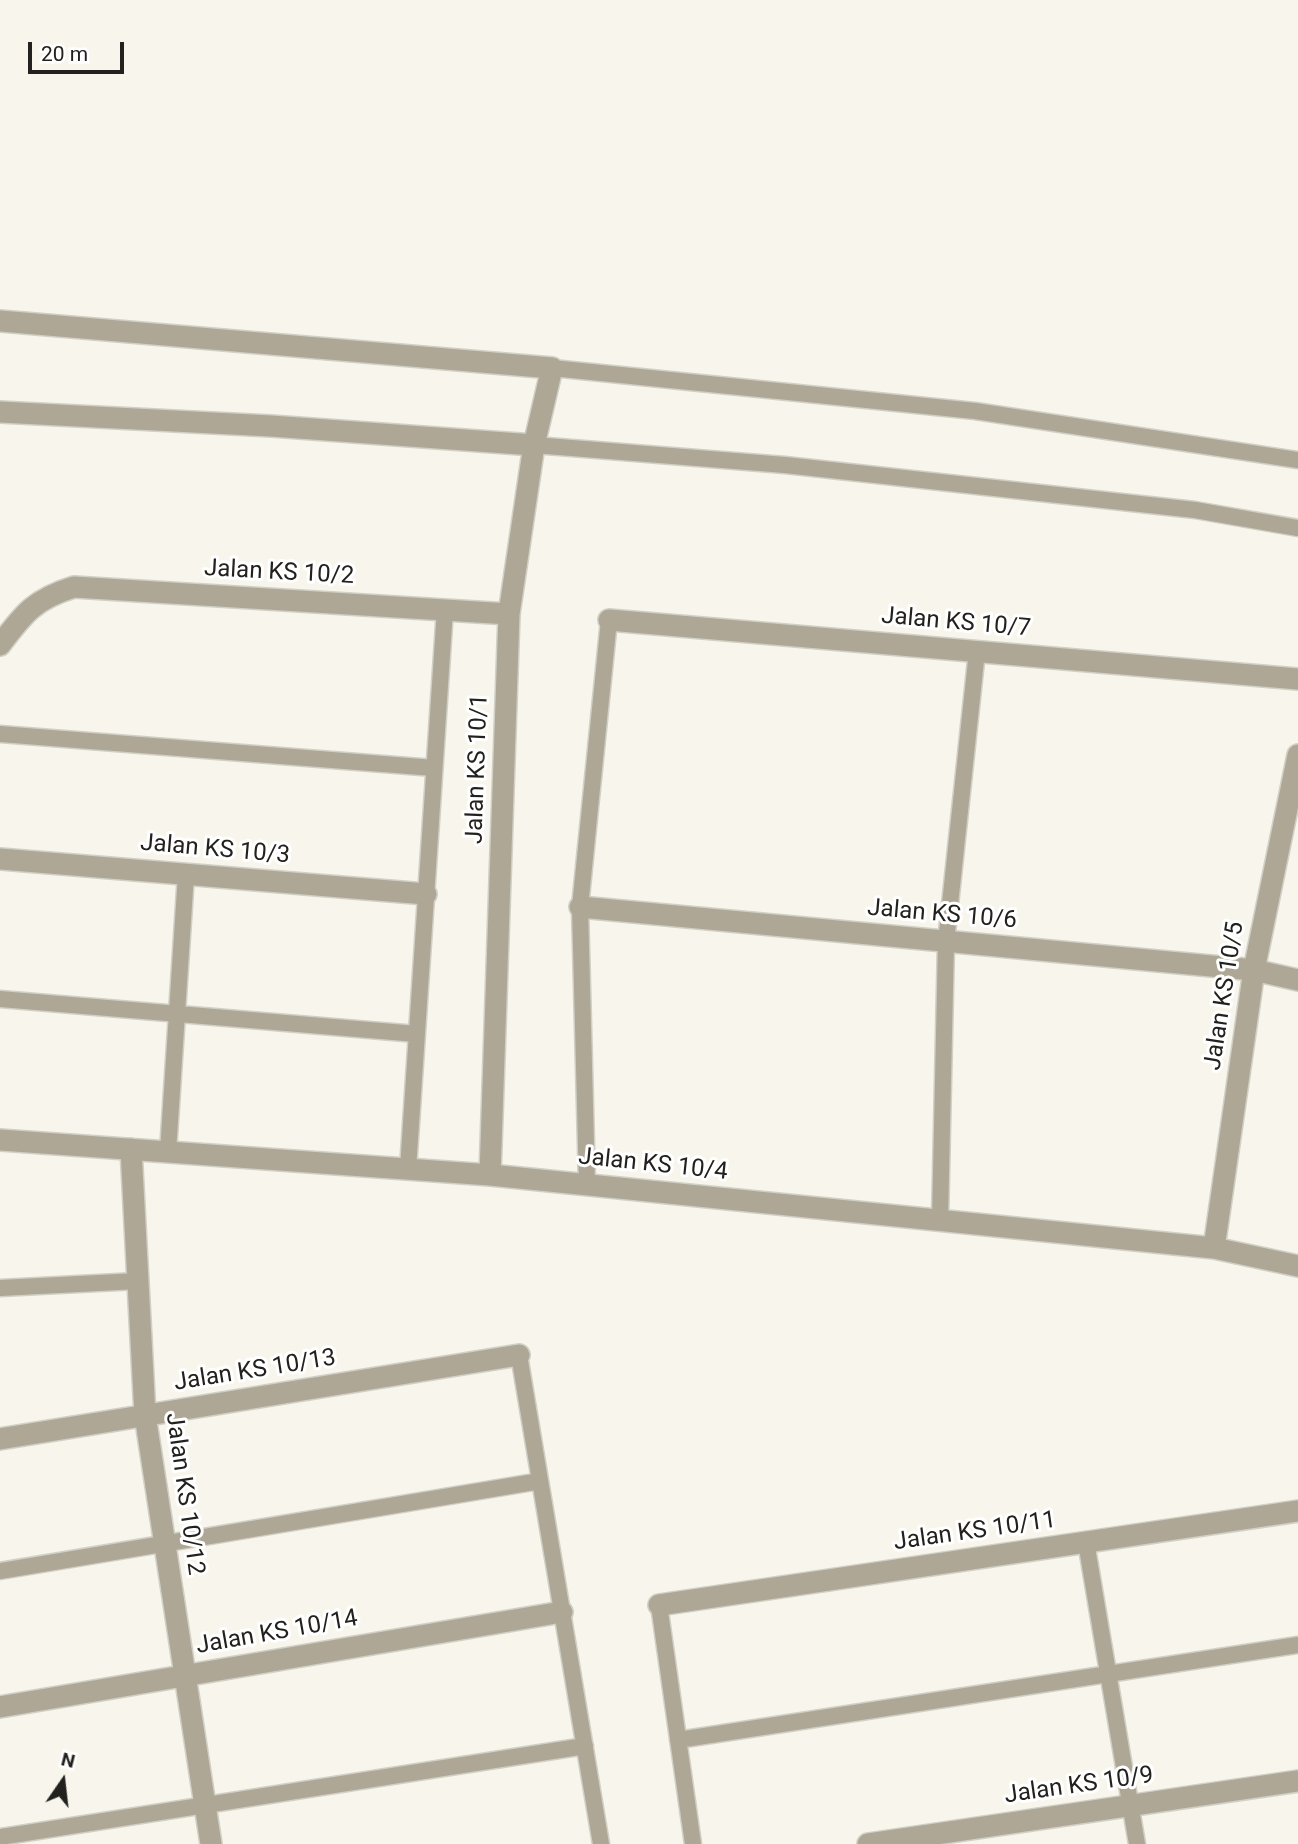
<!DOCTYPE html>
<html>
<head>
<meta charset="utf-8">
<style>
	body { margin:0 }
	#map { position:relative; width:1298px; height:1844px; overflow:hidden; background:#f8f6ec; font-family:Roboto,sans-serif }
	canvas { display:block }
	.north { position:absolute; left:28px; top:1746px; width:70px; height:70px; -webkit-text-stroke:5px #fff; paint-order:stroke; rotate:14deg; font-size:19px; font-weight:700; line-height:28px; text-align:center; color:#22211e }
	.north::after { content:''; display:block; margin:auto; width:24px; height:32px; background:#22211e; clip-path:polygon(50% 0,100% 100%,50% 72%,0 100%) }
	.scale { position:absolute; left:28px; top:42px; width:96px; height:32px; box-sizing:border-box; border:4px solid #22211e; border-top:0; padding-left:9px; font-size:21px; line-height:24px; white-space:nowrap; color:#22211e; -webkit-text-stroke:5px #fff; paint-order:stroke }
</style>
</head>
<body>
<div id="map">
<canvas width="1298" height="1844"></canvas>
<div class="north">N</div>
<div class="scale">20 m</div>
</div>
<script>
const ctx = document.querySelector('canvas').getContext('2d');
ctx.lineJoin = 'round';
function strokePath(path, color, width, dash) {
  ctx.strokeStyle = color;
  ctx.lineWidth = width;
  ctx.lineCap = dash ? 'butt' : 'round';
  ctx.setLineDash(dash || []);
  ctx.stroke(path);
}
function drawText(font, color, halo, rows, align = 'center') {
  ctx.font = font + ' Roboto,sans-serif';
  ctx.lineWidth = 6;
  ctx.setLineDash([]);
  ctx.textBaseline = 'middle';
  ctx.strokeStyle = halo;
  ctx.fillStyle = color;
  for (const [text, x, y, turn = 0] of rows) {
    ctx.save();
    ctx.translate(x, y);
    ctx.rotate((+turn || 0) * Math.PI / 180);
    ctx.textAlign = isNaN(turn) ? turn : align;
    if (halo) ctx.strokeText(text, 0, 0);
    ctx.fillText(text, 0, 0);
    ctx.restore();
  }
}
const lane = new Path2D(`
	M552,368l423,43 323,49
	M534,445l251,20 410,45 103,18
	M0,734l434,34
	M0,999l417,35
	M168,1152l18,-278
	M408,1169l37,-560
	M587,1185l-7,-278 29,-287
	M940,1220l6,-278 31,-291
	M0,1288l138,-7
	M519,1355l82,489
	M1086,1542l51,302
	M0,1571l540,-90
	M659,1605l34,239
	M678,1740l620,-95
	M0,1837l585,-91`);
const street = new Path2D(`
	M0,321l552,47 -18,77 -25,169 -19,561
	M0,412l271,14 263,19
	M609,620l689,59
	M0,645c24,-32 35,-46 74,-58l435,27
	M0,859l426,35
	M580,907l674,63 44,10
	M0,1140l490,35 724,73 84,18
	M131,1149l14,266 66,429
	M1214,1248l40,-278 44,-215
	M0,1439l519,-84
	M659,1605l639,-94
	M0,1707l562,-95
	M868,1844l430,-63`);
strokePath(lane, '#d1d0c7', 19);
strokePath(street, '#d1d0c7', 24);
strokePath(lane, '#aea796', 16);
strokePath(street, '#aea796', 21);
drawText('24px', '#22211e', '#fff', [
	["Jalan KS 10/2",279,573,3],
	["Jalan KS 10/7",956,623,5],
	["Jalan KS 10/1",478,769,-88],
	["Jalan KS 10/3",215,850,5],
	["Jalan KS 10/6",942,915,5],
	["Jalan KS 10/5",1225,996,-81],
	["Jalan KS 10/4",653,1165,6],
	["Jalan KS 10/13",255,1371,-9],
	["Jalan KS 10/12",184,1494,82],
	["Jalan KS 10/11",975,1532,-8],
	["Jalan KS 10/14",277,1633,-10],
	["Jalan KS 10/9",1079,1786,-8]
]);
</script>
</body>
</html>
